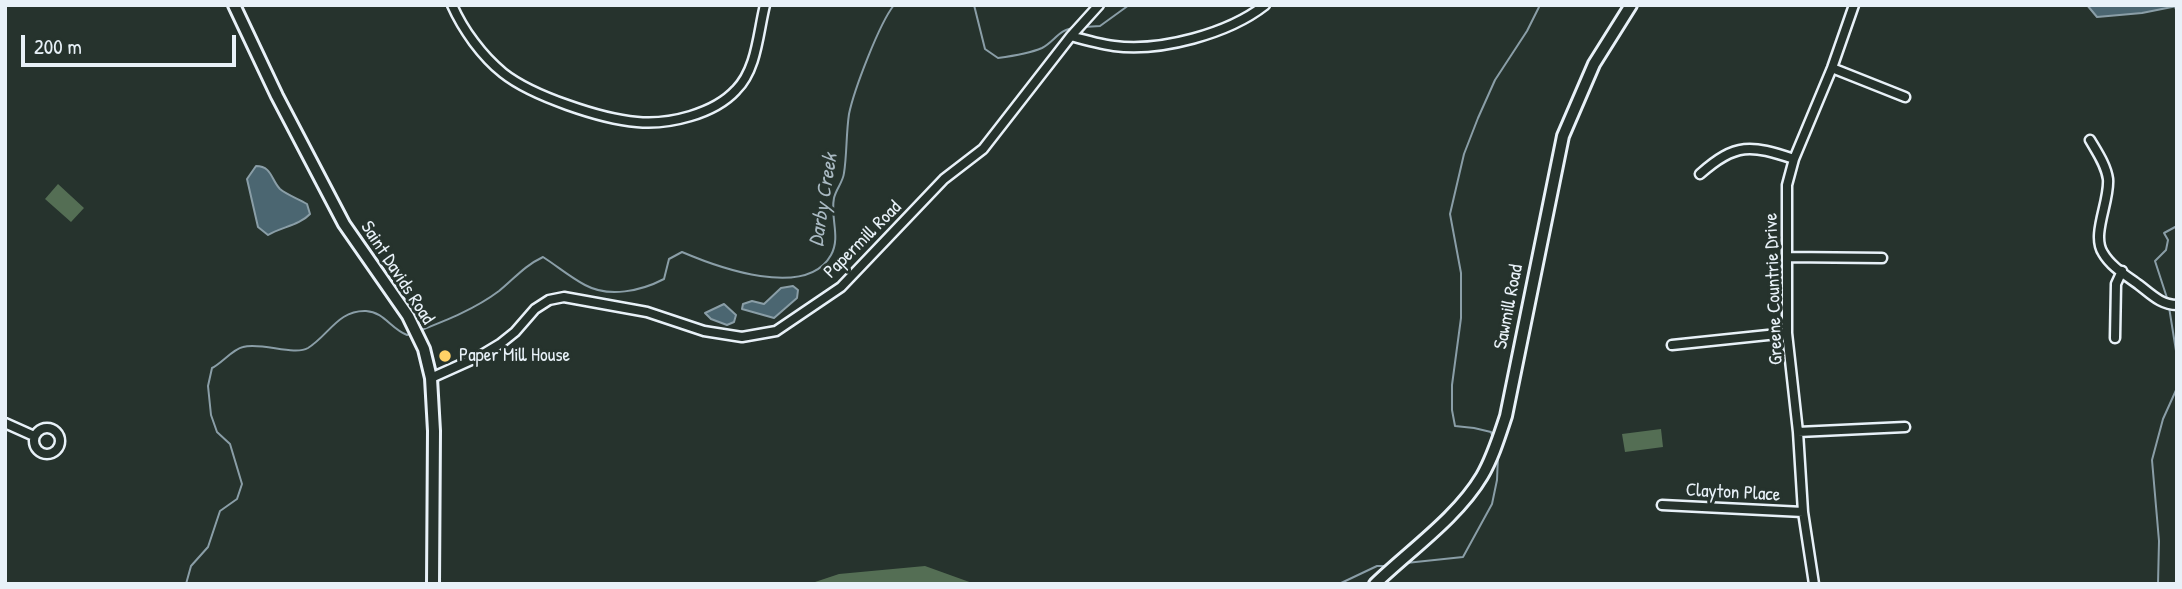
<!DOCTYPE html>
<html>
<head>
<meta charset="utf-8">
<style>
	body { margin:0 }
	#map { position:relative; width:2182px; height:589px; overflow:hidden; background:#26332d; font-family:"Patrick Hand",sans-serif }
	canvas { display:block }
	.frame { position:absolute; inset:0; border:7px solid #e8f1f8; pointer-events:none }
	.scale { position:absolute; left:21px; top:35px; width:215px; height:32px; box-sizing:border-box; border:4px solid #e8f1f8; border-top:0; padding-left:9px; font-size:21px; line-height:24px; white-space:nowrap; color:#e8f1f8; -webkit-text-stroke:5px #26332d; paint-order:stroke }
</style>
</head>
<body>
<div id="map">
<canvas width="2182" height="589"></canvas>
<div class="frame"></div>
<div class="scale">200 m</div>
</div>
<script>
const ctx = document.querySelector('canvas').getContext('2d');
ctx.lineJoin = 'round';
function paint(path, color) {
  ctx.fillStyle = color;
  ctx.fill(path, 'evenodd');
}
function strokePath(path, color, width, dash) {
  ctx.strokeStyle = color;
  ctx.lineWidth = width;
  ctx.lineCap = dash ? 'butt' : 'round';
  ctx.setLineDash(dash || []);
  ctx.stroke(path);
}
function drawText(font, color, halo, rows, align = 'center') {
  ctx.font = font + ' "Patrick Hand",sans-serif';
  ctx.lineWidth = 6;
  ctx.setLineDash([]);
  ctx.textBaseline = 'middle';
  ctx.strokeStyle = halo;
  ctx.fillStyle = color;
  for (const [text, x, y, turn = 0] of rows) {
    ctx.save();
    ctx.translate(x, y);
    ctx.rotate((+turn || 0) * Math.PI / 180);
    ctx.textAlign = isNaN(turn) ? turn : align;
    if (halo) ctx.strokeText(text, 0, 0);
    ctx.fillText(text, 0, 0);
    ctx.restore();
  }
}
paint(new Path2D(`
	M58,184l26,24 -13,14 -26,-23z
	M1661,429l2,18 -38,5 -3,-18z
	M925,566l50,18h-166l30,-10z`), '#546e54');
const water = new Path2D(`
	M2087,5h90v1l-35,7 -45,4z
	M256,166c16,0 15,14 24,23 7,6 19,10 27,15l3,10c-10,11 -29,13 -42,21l-10,-8 -11,-48z
	M793,286l5,4 -1,8 -23,20 -32,-9 1,-5 9,-3 12,3 17,-16z
	M724,304l12,11 -2,7 -7,3 -16,-6 -6,-6z`);
paint(water, '#4b6671');
strokePath(water, '#8a9ea7', 2);
strokePath(new Path2D(`
	M974,5l11,44 13,9c15,-2 30,-4 44,-10 12,-6 18,-20 33,-20
	M2175,7l2,5
	M1084,27l16,-1 29,-21
	M2168,301l-13,-40 11,-11 2,-10 -4,-7 13,-7
	M2169,307l8,50
	M419,331c28,-11 56,-22 80,-40 16,-13 25,-25 44,-34 14,9 27,20 42,28 24,13 56,6 79,-6l5,-20 13,-7c35,15 124,48 149,3 10,-18 -1,-37 3,-57 2,-9 9,-16 10,-25 3,-19 2,-39 5,-59 5,-24 30,-90 45,-109
	M1494,441l-3,-9 -17,-4 -19,-2 -3,-16v-25l9,-67v-45l-11,-59 14,-60 14,-36 17,-38 32,-49 13,-26
	M1406,563l57,-6 29,-53 5,-24 1,-24
	M186,584l5,-18 17,-19 12,-36 17,-12 5,-15 -12,-40 -13,-12 -6,-17 -3,-29 4,-18c10,-5 21,-19 31,-21 19,-5 51,9 65,1 21,-13 30,-38 58,-37 18,1 25,18 41,24l3,-1
	M1339,584l38,-18h9
	M2158,584l1,-43 -7,-81 11,-41 14,-31`), '#8a9ea7', 2);
const street = new Path2D(`
	M452,5c11,25 30,51 51,68 29,23 98,46 134,49 32,3 77,-8 99,-32 21,-21 22,-57 29,-85
	M1071,36c14,4 28,8 43,10 46,6 114,-12 151,-41
	M1832,68l73,29
	M2090,140c7,12 16,25 18,39 2,22 -17,56 -5,74 8,14 24,23 36,32 12,9 22,20 38,20
	M1700,174c36,-32 51,-29 94,-15
	M1787,257l95,1
	M2115,338l1,-54 6,-13
	M1672,345l115,-12
	M431,378l49,-22 20,-12 15,-12 20,-23 14,-9 15,-3 83,15 57,19 38,6 34,-6 65,-44 103,-108 39,-30 88,-113 28,-31
	M5,423l29,13
	M34 441a13 13 0 1 1 26 0a13 13 0 1 1-26 0Z
	M1798,432l107,-5
	M1662,505l141,7
	M1814,584l-11,-72 -5,-80 -11,-99v-148l7,-26 38,-91 22,-63`);
const secondary = new Path2D(`
	M234,5l43,91 67,128 64,92 16,33 7,29 3,53 -1,153
	M1375,584c34,-33 82,-66 107,-108 11,-19 17,-39 24,-60l57,-280 31,-72 37,-59`);
strokePath(street, '#e8f1f8', 13);
strokePath(secondary, '#e8f1f8', 16);
strokePath(street, '#26332d', 8);
strokePath(secondary, '#26332d', 10);
for (const [x, y, r, color] of [
	[445,356,7,"#ffd166"]
]) {
  const dot = new Path2D();
  dot.arc(x, y, r, 0, 2 * Math.PI);
  ctx.fillStyle = color;
  ctx.fill(dot);
  strokePath(dot, '#26332d', 2.5);
}
drawText('19px', '#e8f1f8', '#26332d', [
	["Papermill Road",863,240,-45],
	["Saint Davids Road",397,273,57],
	["Greene Countrie Drive",1774,289,-92],
	["Sawmill Road",1509,307,-79],
	["Clayton Place",1733,493,3]
]);
drawText('19px', '#e8f1f8', '#26332d', [
	["Paper Mill House",459,356]
], 'left');
drawText('italic 21px', '#a9b9c2', '#26332d', [
	["Darby Creek",824,200,-81]
]);
</script>
</body>
</html>
